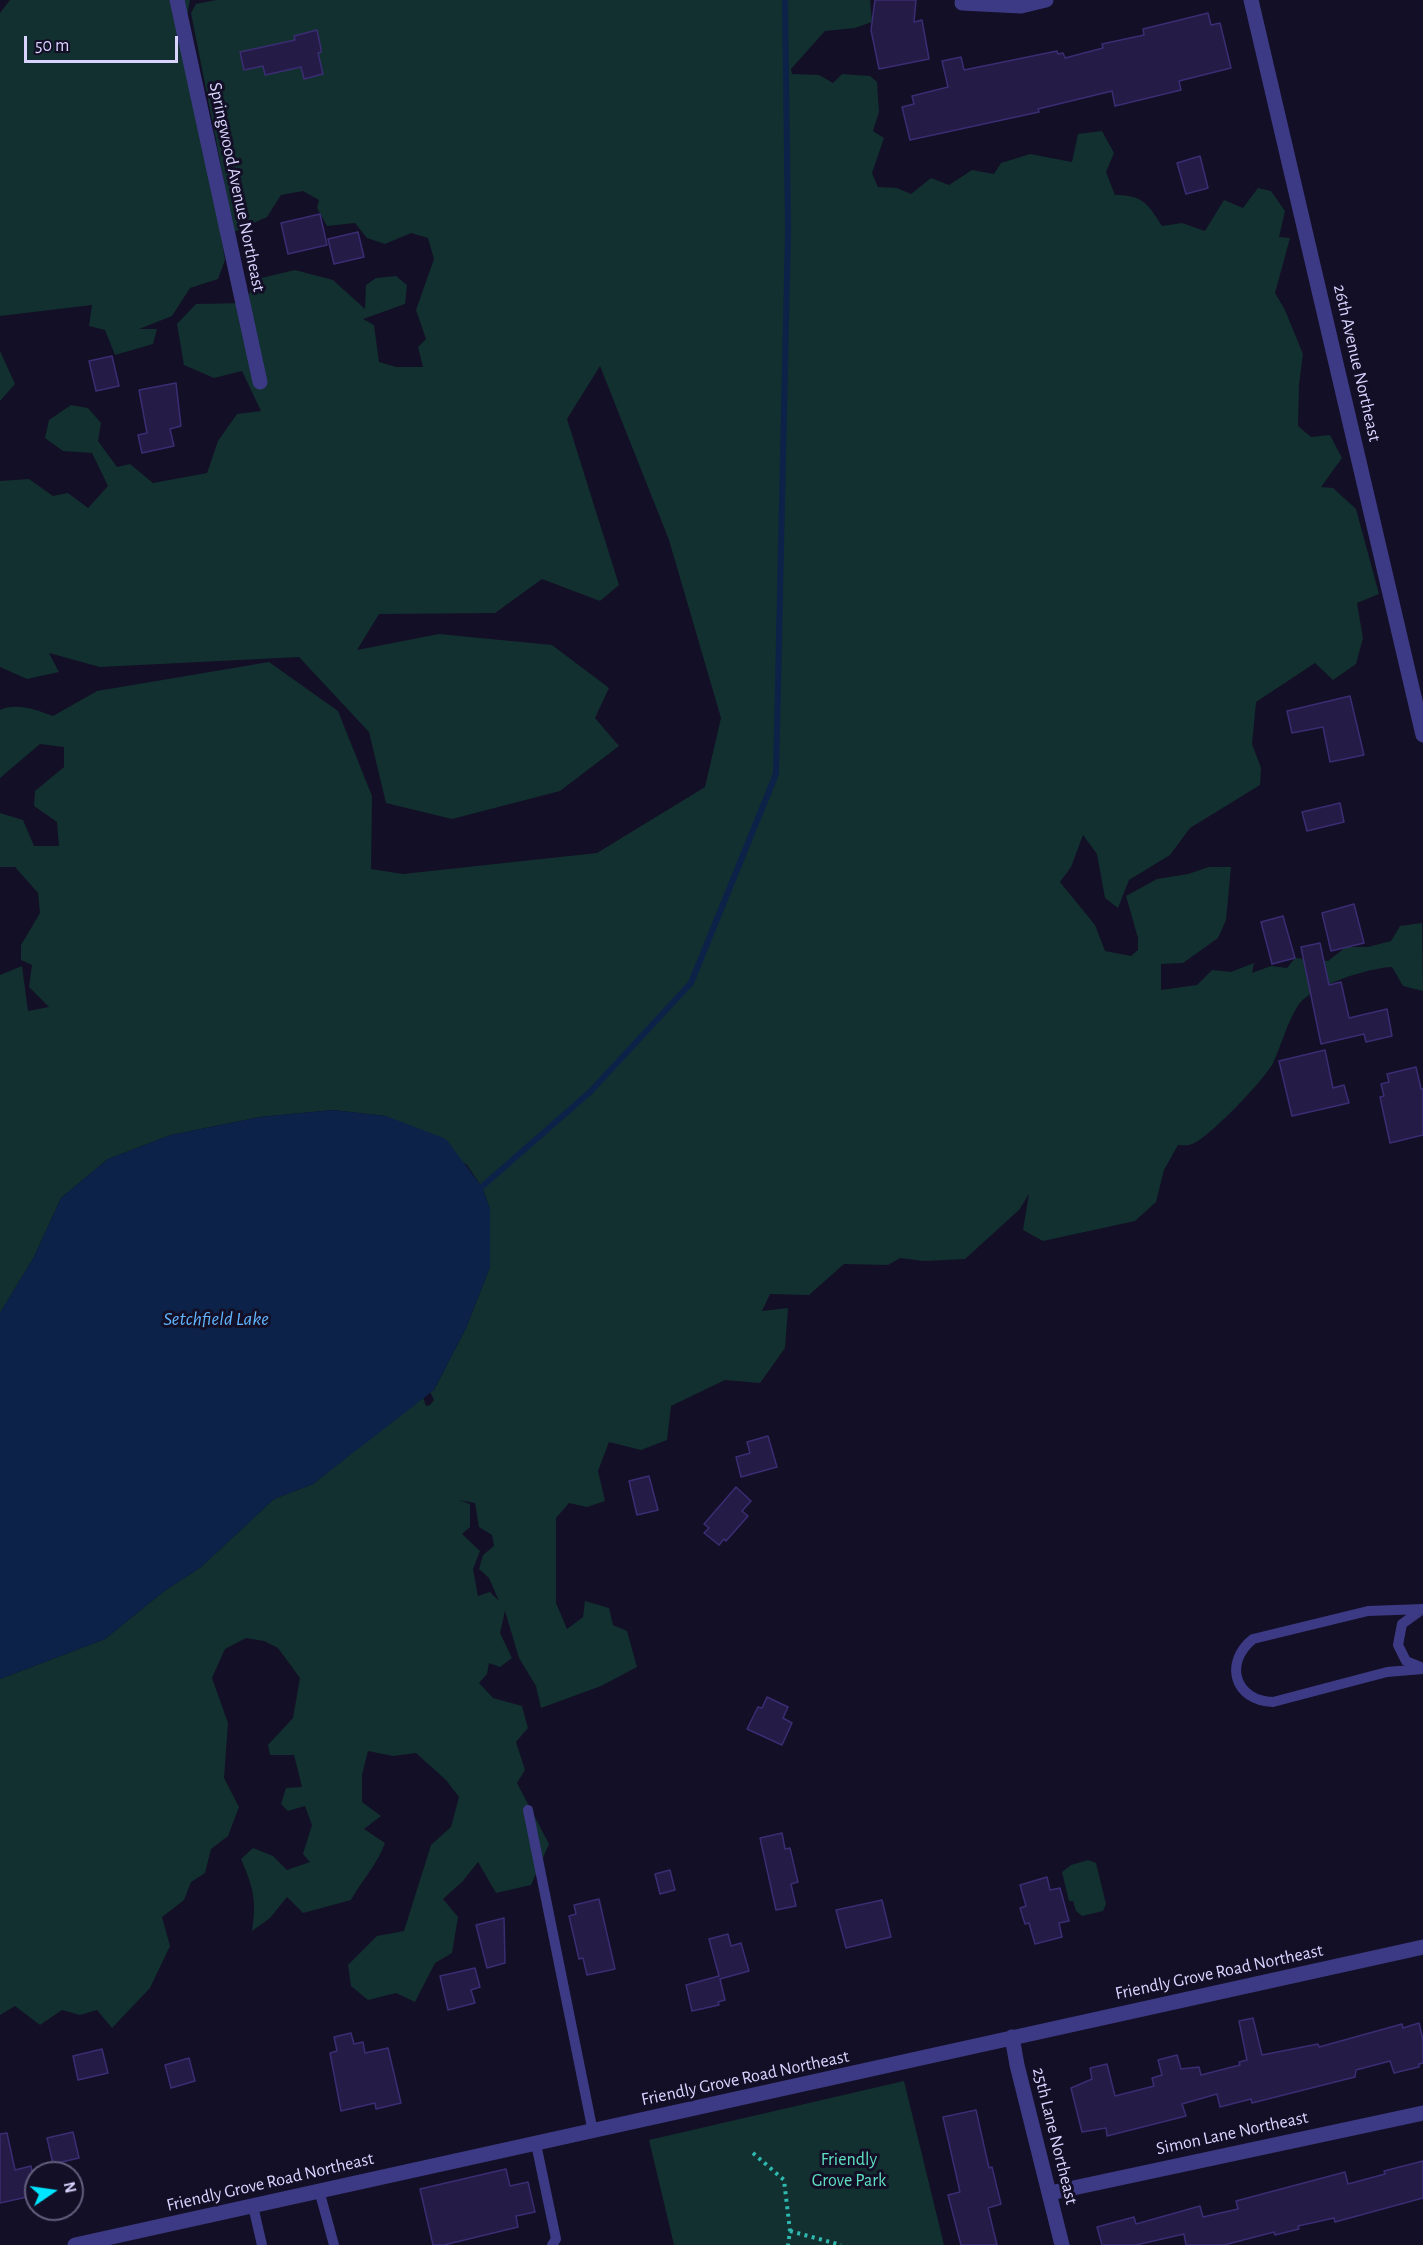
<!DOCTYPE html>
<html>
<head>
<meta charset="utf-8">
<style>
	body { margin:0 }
	#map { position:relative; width:1423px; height:2245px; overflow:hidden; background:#130f26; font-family:"Alegreya Sans",sans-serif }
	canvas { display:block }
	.north { position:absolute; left:24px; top:2161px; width:60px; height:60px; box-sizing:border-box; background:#130f26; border:2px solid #625e7d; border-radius:50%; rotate:77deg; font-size:16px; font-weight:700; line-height:24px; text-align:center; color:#d9d4ff }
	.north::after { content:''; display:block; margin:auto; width:21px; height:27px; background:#00e5ff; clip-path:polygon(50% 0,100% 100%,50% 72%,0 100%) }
	.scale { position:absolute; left:24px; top:36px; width:154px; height:27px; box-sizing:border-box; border:3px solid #d9d4ff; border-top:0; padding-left:8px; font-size:18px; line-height:21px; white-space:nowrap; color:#d9d4ff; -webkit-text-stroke:4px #130f26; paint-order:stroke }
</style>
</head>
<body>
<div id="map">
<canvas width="1423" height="2245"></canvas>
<div class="north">N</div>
<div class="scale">50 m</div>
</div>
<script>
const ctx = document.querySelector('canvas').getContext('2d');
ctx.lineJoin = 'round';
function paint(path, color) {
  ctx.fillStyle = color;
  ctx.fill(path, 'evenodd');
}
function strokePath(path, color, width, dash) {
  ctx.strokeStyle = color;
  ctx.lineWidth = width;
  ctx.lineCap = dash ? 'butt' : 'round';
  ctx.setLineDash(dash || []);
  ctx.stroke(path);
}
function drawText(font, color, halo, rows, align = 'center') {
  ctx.font = font + ' "Alegreya Sans",sans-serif';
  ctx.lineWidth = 6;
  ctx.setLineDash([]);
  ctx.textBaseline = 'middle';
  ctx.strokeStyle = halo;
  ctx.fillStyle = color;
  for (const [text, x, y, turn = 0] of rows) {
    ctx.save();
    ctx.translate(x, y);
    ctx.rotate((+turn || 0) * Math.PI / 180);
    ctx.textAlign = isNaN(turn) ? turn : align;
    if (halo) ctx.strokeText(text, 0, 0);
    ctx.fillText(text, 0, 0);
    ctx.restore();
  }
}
paint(new Path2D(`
	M10,0h180l-4,22 39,238 -7,19 -28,9 -18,28 -33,13h18l-4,15 -38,11 -10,-25 -16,-4 3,-21 -92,11v-303z
	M216,0h654l2,22 -17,6 -30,3 -34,38 1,5 27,1 14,8 9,-9 28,2 7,6 2,30 -6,19 11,7 -12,35 6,14 19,1 14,6 20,-16 18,7 23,-15 22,4 7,-11 29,-9 42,8 6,-28 24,-3 12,22 -8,19 9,23c28,0 33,9 47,31l20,-3 23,8 19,-31 19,8 15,-20 13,3 14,20 -6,26 11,1 -15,55 10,17 18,44 -4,31 -1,41 13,11 19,-2 12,23 -21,29 12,1 23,21 23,85 -22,9 6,35 -7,26 -23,16 -18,-17 -59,39 -4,42 9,24 -1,17 -70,43 -20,27 -41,25 -11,28 -13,-10 -8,-44 -14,-19 -12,32 -11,15 35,43 10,26 26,5 7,-6v-12l-12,-42 31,-17 31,-5 21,-7h22l-5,53 -8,18 -35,25 -22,1v26l36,-5 15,-15 19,2 23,-9 -2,10 19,-7 16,2 8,-10 33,3 18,-14h22l23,-6 9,-15 22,-3 1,68 -20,-5 -11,-19c-24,1 -78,18 -93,37 -12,18 -17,40 -26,59 -7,15 -66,77 -81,81 -4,2 -9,1 -14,1l-14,25 -8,32 -21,19 -92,20 -20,-11 6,-36 -10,16 -54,49 -41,2 -24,-3 -12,7 -44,-1 -35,31 -39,-1 -8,17 26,-3 -3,40 -25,35 -35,-3 -54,26 -4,34 -26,10 -32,-8 -11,29 7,30 -18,6 -18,-4 -13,15v85l11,26 16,-12 2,-16 24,7 4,17 14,6 10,36 -36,19 -60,22 -5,-22 -17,-28 -14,-47 -5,22 12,25 -12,9 -11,-4 -2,11 -8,9 14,15 29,8 6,22 -12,14 9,28 -8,13 32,61 -18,41 -35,8 -18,-31 -15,19 -20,18 15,18 -6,36 -17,10 -20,39 -19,-9 -28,7 -17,-14 -3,-21 29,-29 27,-5 27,-86 20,-18 8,-30 -13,-17 -30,-27 -23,3 -25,-5 -6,24v27l19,14 -17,13 21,14c-8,22 -23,37 -34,57l-48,13 -16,-16 -17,21 -18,13c5,-31 1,-44 -11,-72l12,-11 20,8 14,14 23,-8 -7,-8 9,-29 -7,-19 -17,5 -7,-7 5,-16 16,-1 -8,-32h-24l-2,-10 25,-27 7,-40 -22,-30 -14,-7 -18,-3 -21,11 -13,29 16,45 -4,55 15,29 -11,29 -17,13 -6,24 -14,9 -7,18 -22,17 8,29 -20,42 -38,40 -15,-18 -17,5 -18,-5 -22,15 -25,-19 -15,9v-336l105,-40 58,-47 38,-25 73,-68 39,-15 110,-87 3,9 4,-1 4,-5 -4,-8 4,-2 32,-62 24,-61v-58l-8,-22 -15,-22 -81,-49 -53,-6 -73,7 -89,18 -63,24 -47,39 -27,59 -34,56v-338l22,-9 6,45 21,-4 -20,-20 3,-22 -11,-5v-15l19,-32 -2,-20 -23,-26h-15v-54l23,7 11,26h25l-2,-24 -23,-16 1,-15 29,-24v-20l-24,-3 -40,34v-68c15,-8 38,0 53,6l44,-25 172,-29 69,49 34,85 -1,73 32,5 194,-21 108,-66 16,-69 -52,-178 -69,-174 -33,53 52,166 -19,16 -58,-22 -47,34 -116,1 -22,36 82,-16 113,11 57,43 -14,30 24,28 -59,45 -108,28 -66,-16 -17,-71 -70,-75 -199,10 -51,-14 10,19 -32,7 -27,-12v-186l29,-2 24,17 15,-3 20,15 20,-22 -16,-33 -29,-2 -18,-13 4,-18 22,-15 17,3 13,15 -3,18 19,26 13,-3 23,19 54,-10 11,-32 19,-27 24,-3 -19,-40 -28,7 -30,-13 -7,-41 19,-20 51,-1 6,-23 42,-10 38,10 32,29 1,-24 10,-7 20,-2 11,9 -2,19 -42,15 11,6 5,37 17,5h27l-5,-20 8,-8 -10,-29 18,-51 -6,-21 -17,-5 -26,11 -18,-6 -12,-15 -28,3 -10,-18 2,-8 -16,-9 -22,4 -14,22 -33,15 -43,-219 5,-9zM459,1500l16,3 4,24 13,8 2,11 -11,9 -4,14 10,9 10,23 -9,-9 -12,4 -5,-27 7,-18 -18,-17 8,-7v-23z
	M0,351l15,33 -15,17z
	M1088,1860l8,3 10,41 -3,7 -21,5 -6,-5 -3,-10h-4l-7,-29 9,-7z
	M904,2081l40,164h-270l-25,-105z`), '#12302f');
paint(new Path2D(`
	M333,1110l53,6 60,23 36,48 8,22v58l-24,61 -32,62 -121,94 -39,15 -73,68 -38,25 -58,47 -105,40v-366l34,-56 27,-59 47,-39 63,-24 89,-18z`), '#0c2248');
strokePath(new Path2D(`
	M477,1191l113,-99 101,-109 85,-209 12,-543 -3,-231`), '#0c2248', 6);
const building = new Path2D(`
	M875,0h41l-2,22 8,-2 7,39 -50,10 -8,-39z
	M1208,13l3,12 9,-2 11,45 -52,13 2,9 -66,16 -3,-15 -74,18 1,3 -129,28 -8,-33 12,-3 -2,-8 36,-9 -6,-26 19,-4 3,13 93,-19 1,3 5,-1 2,5 38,-10 -1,-4 42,-9 -1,-6z
	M317,30l4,19v3l-3,1 5,21 -19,5 -3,-12 -36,8 -2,-9 -19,4 -4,-18 55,-12 -1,-4z
	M1200,156l8,32 -22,6 -9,-31z
	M320,214l7,31 -39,9 -7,-31z
	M358,232l6,25 -30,7 -6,-25z
	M112,356l7,30 -23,5 -7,-30z
	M176,383l5,43 -11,3 4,17 -32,7 -4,-18 9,-2 -8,-43z
	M1350,696l14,59 -34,7 -7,-35 -31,6 -5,-22z
	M1340,803l4,19 -37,9 -5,-19z
	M1354,904l10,39 -33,8 -9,-38z
	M1283,916l12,42 -23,6 -11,-42z
	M1320,943l9,42 12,-3 8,36 38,-9 5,27 -26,6 -2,-8 -43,10 -20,-97z
	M1325,1050l8,38 11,-3 5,18 -57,13 -13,-55z
	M1416,1067l5,22h2v46l-33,8 -10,-46 4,-1 -3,-12 8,-2 -2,-8z
	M768,1436l9,31 -36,10 -5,-20 14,-4 -3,-11z
	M649,1476l9,34 -21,5 -8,-34z
	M736,1487l15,14 -9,10 6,5 -22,25 -2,-2 -5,6 -15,-12 5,-5 -5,-4z
	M767,1697l21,10 -5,11 9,5 -10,22 -35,-16 11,-22 4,1z
	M782,1833l3,16 5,-1 8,34 -7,2 5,22 -20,4 -16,-72z
	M670,1870l5,20 -15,4 -5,-20z
	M1047,1877l3,13 10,-2 9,33 -10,2 3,14 -27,7 -6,-21 -4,1 -5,-16 6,-2 -6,-21z
	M599,1899l16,70 -28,6 -4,-17 -4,1 -10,-43 7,-2 -2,-9z
	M882,1900l9,37 -45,11 -10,-38z
	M504,1918l1,45 -18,5 -11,-43z
	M728,1934l3,12 10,-3 8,28 -29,8 5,21 -7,2 1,3 -27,6 -6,-26 33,-9 -10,-37z
	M475,1968l5,19 -9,3 4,13 -27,7 -8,-34z
	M1253,2018l9,37 56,-11 1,3 83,-23 1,4 16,-5 4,17v23l-4,1v3l-25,6 -4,-12 -34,9 -1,7 -103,26 -1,-4 -31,8 -3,-13 -35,10 4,12 -79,20 -1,-8 -24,4 -11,-44 21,-9 -2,-11 17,-4 8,32 39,-10 -2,-8 10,-3 -4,-15 19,-5 4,14 18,-2 2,8 39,-10 -1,-3 8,-2 -8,-39z
	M351,2033l3,11 9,-2 2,11 23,-5 13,55 -25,6 -1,-6 -34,8 -11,-58 7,-2 -3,-14z
	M102,2049l6,24 -30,7 -5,-24z
	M189,2058l6,23 -24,7 -6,-23z
	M976,2110l13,58 3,-1 9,37 -13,4 9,37h-36l-13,-50 12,-3 -17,-75z
	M73,2132l6,26 -26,6 -6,-26z
	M7,2133l8,37 16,-4 5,29 -36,8v-69z
	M1423,2161v37l-88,24 -1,-4 -36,8 1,3 -24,6 -1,-3 -50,13h-38l-2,-11 -48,11h-34l-5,-18 37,-10 2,7 64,-18 3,11 35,-8 -2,-8 109,-29 3,12 37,-10 -1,-3z
	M506,2169l4,17 18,-4 7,30 -19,4 2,11 -74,18h-11l-13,-56z`);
paint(building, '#241b47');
strokePath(building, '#3b2d73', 1.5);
strokePath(new Path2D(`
	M753,2153l31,27 6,51 -2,14
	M790,2231l51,14`), '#2fb8b0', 4, [3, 4.5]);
strokePath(new Path2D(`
	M1423,1609l-55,2 -115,28c-30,24 -18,62 20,63l114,-30 36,-3
	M1420,1611l-18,13 -4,21 8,16 17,7
	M528,1810l65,322
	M536,2144l20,95 -4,6
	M319,2190l15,55
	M253,2206l9,39`), '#3d3a85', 10);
strokePath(new Path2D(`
	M177,0l83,382
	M962,3l59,3 25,-6
	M1012,2037l5,28 45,180
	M1050,2193l373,-80
	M75,2245l1348,-298`), '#3d3a85', 15);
strokePath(new Path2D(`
	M1251,0l172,735`), '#3d3a85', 15);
drawText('18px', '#d9d4ff', '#130f26', [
	["Springwood Avenue Northeast",237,187,78],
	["26th Avenue Northeast",1357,363,77],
	["Friendly Grove Road Northeast",1219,1972,-12],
	["Friendly Grove Road Northeast",745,2078,-12],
	["Simon Lane Northeast",1232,2133,-12],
	["25th Lane Northeast",1055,2136,76],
	["Friendly Grove Road Northeast",270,2182,-13]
]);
drawText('18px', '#5fe0c0', '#130f26', [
	["Friendly",849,2160],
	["Grove Park",849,2181]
]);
drawText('italic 20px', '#62b6ff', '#130f26', [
	["Setchfield Lake",216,1319]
]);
</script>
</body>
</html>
